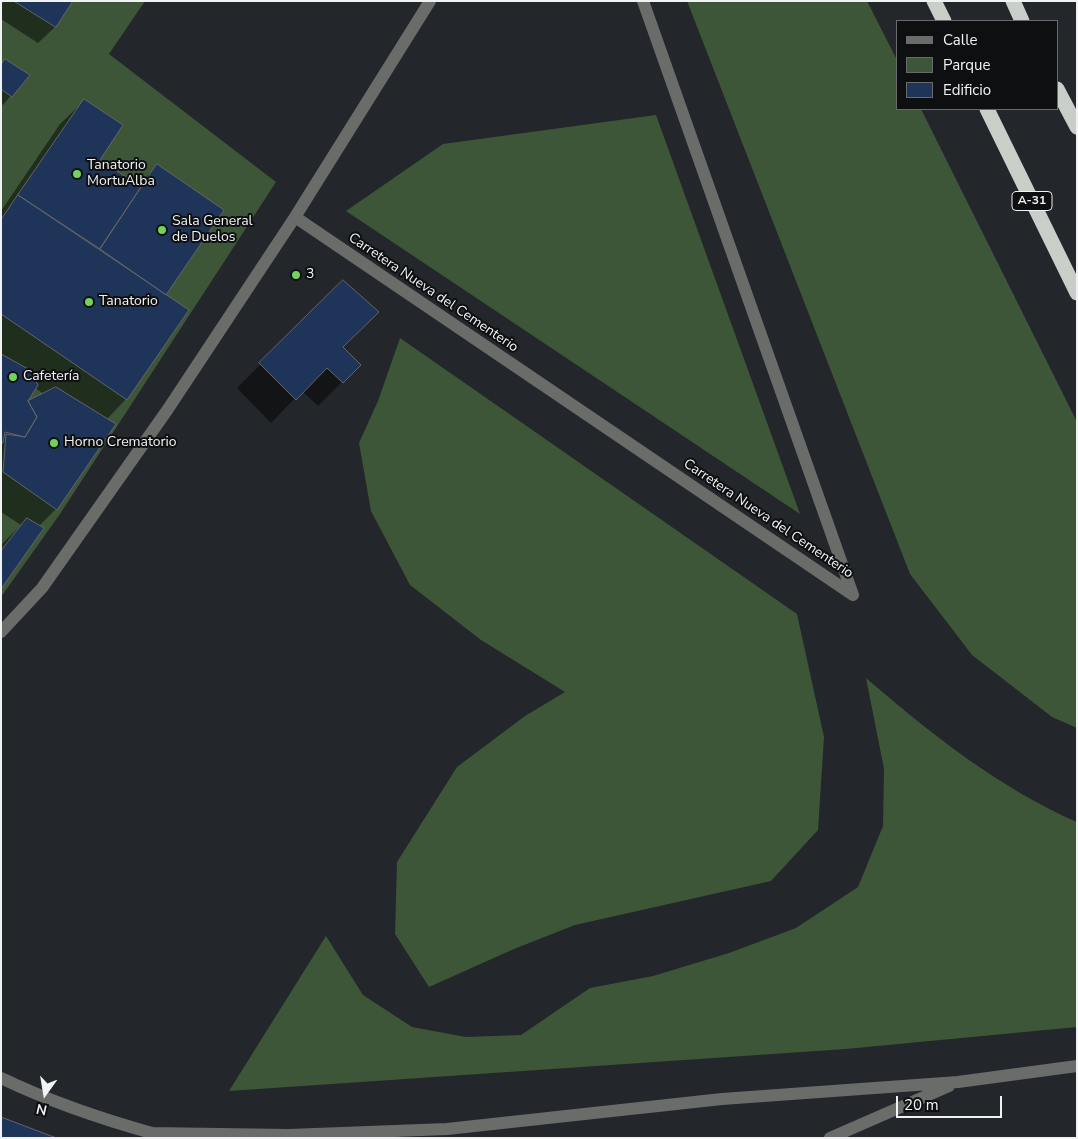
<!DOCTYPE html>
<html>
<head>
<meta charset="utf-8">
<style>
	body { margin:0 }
	#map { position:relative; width:1078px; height:1139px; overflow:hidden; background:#23262a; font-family:"Nunito Sans",sans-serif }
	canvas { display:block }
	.frame { position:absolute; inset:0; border:2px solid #f0f2f4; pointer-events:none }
	.legend { position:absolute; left:896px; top:20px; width:162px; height:90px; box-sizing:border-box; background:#0e0f10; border:1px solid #686a6b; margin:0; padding:6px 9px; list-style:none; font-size:15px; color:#f0f2f4 }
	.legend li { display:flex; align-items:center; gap:10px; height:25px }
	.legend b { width:25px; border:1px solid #686a6b }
	.north { position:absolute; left:20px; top:1069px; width:50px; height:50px; -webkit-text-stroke:4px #0e0f10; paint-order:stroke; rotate:193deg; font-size:14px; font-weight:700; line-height:20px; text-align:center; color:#f0f2f4 }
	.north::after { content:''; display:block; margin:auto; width:18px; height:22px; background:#f0f2f4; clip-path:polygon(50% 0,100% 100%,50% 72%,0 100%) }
	.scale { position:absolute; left:896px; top:1096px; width:106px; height:22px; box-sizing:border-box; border:2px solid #f0f2f4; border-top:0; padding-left:6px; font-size:15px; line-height:18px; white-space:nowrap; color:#f0f2f4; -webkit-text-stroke:4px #0e0f10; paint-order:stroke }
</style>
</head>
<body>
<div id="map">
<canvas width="1078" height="1139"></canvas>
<div class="frame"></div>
<ul class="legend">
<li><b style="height:6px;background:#6a6c6a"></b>Calle</li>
<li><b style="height:14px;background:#3c5637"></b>Parque</li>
<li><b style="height:14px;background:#1f3459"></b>Edificio</li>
</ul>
<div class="north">N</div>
<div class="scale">20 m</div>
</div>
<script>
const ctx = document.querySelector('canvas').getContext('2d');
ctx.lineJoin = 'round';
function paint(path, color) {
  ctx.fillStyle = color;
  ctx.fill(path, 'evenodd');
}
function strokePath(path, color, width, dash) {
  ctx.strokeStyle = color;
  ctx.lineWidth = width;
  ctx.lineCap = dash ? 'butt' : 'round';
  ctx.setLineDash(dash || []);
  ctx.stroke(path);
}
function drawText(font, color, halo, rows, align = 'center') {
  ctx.font = font + ' "Nunito Sans",sans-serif';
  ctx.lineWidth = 4;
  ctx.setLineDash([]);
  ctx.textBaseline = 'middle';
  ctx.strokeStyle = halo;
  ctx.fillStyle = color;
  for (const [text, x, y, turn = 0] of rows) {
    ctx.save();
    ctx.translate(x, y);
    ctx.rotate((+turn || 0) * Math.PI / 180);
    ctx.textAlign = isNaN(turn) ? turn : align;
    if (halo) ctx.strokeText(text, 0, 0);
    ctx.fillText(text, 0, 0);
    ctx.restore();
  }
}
paint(new Path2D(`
	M1,1h144l-36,53 167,128 -216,332 -59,83z
	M687,1h180l30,59v49h24l156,313v306l-25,-11 -80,-62 -62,-81z
	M656,115l144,399 -454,-303 97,-67z
	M400,338l397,276 27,123 -6,93 -47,51 -196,44 -61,24 -85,38 -34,-53 2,-72 60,-95 68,-51 40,-24 -84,-52 -71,-55 -39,-74 -12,-68 19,-42z
	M866,678c64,55 133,110 211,144v205l-231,22 -617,42 97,-155 37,59 49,32 54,10 55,-2 69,-47 63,-12 76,-23 67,-25 62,-41 25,-61 1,-57z`), '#3c5637');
paint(new Path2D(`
	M4,1h67l-16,26 -17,16 -37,-24v-14z
	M1,65l27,10 -25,30 -2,-2z
	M84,101l14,60 39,25 20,-20 8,129 -39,104 -20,21 -50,89 -17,17 -38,61v-42l20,-20 -20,-13v-301l59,-87zM35,388l9,6 -20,10z
	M343,282l-1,65 17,18 -41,41 -16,-15 -31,32 -34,-35z`), '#0007');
const building = new Path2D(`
	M14,1h59l-17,26z
	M5,59l25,16 -18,22 -11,-8v-24z
	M84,99l39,26 -23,35 41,27 -41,62 -82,-54z
	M157,164l67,46 -58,85 -66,-46z
	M18,195l171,115 -62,90 -126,-86v-94z
	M343,280l36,32 -36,35 18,18 -18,18 -16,-15 -31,32 -37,-37z
	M1,354l29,16 8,15 -10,16 9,16 -12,20 -20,-5 -2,11h-2z
	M56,387l60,37 -59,86 -54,-38 3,-38 19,3 12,-20 -9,-16z
	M27,518l17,10 -43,61v-38z
	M1,1117l50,19 6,2h-56z`);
paint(building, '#1f3459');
strokePath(building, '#63656a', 1);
strokePath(new Path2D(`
	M295,217l558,378 -210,-594
	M1,632l41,-44 126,-179 127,-192 135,-216
	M1,1078c52,25 103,42 158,57
	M151,1133l138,2 158,-6 275,-30 236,-17 119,-16
	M830,1138l119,-52`), '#6a6c6a', 12);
strokePath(new Path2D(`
	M934,1l10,20
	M1013,1l9,20
	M1057,89l20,38
	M987,109l90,184`), '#cacec9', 15);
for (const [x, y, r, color] of [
	[77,174,5,"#72d25d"],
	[162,230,5,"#72d25d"],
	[296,275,5,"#72d25d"],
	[89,302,5,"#72d25d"],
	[13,377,5,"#72d25d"],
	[54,443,5,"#72d25d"]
]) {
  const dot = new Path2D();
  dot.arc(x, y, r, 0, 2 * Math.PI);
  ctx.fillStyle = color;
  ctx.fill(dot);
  strokePath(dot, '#0e0f10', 2);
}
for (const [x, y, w] of [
	[1032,201,40]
]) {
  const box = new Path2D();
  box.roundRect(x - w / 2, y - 9.5, w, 19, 4);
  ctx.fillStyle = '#0e0f10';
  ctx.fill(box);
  strokePath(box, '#f0f2f4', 1);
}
drawText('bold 12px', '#f0f2f4', null, [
	["A-31",1032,201]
]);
drawText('14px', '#f0f2f4', '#0e0f10', [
	["Tanatorio",87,166],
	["MortuAlba",87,182],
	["Sala General",172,222],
	["de Duelos",172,238],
	["3",306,275],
	["Tanatorio",99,302],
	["Cafetería",23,377],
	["Horno Crematorio",64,443]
], 'left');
drawText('14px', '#f0f2f4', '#0e0f10', [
	["Carretera Nueva del Cementerio",433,293,34],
	["Carretera Nueva del Cementerio",768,519,34]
]);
</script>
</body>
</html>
